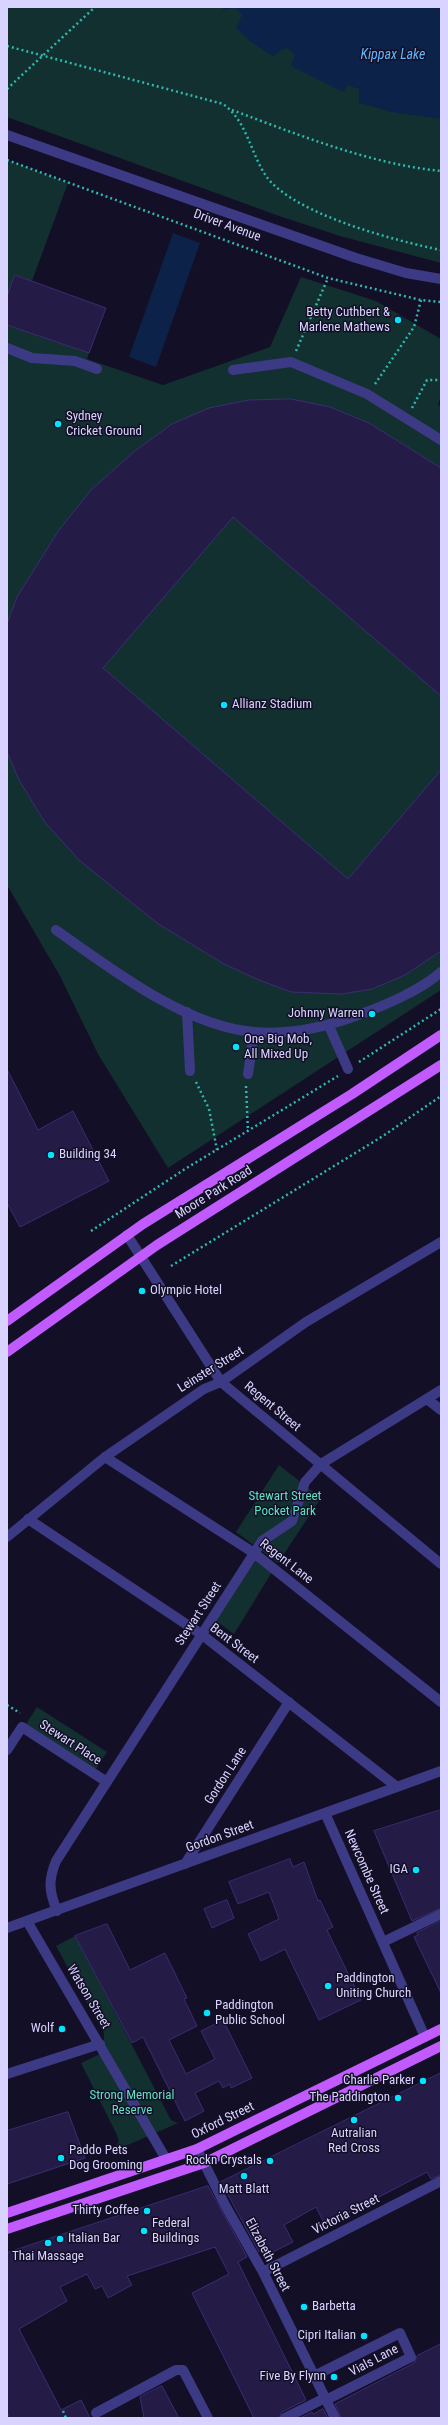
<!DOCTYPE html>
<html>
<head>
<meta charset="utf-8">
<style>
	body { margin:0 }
	#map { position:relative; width:448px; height:2425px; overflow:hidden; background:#130f26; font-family:"Roboto Condensed",sans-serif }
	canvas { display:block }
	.frame { position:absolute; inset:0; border:8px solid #d9d4ff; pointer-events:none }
</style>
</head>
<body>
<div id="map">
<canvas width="448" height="2425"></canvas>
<div class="frame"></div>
</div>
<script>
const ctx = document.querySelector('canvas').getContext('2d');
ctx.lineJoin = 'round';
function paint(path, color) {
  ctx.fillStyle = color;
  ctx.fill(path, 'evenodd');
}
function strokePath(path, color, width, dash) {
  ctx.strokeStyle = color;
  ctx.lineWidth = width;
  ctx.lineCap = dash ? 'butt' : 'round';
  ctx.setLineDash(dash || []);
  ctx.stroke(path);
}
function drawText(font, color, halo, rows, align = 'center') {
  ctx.font = font + ' "Roboto Condensed",sans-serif';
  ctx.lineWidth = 3;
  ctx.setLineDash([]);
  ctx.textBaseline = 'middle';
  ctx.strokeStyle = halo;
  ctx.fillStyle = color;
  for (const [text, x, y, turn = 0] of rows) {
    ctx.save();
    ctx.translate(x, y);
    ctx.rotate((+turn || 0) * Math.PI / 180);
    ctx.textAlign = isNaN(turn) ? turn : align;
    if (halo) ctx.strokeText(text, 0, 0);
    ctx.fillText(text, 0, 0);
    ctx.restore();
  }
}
paint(new Path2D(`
	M7,7h434v256l-101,-27 -61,-20 -272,-99z
	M7,160l61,23 -36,98 -17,-6 -8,22z
	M301,277l75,24 65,38v56l-3,10 3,1v584l-273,178 -70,-114 -38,-78 -53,-91v-560l82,28 -2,6 76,26 107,-38z
	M279,1465l42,33 -43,65 -42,-31z
	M256,1560l16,12 -38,62 -18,-13z
	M37,1707l70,45 -11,17 -70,-45z
	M75,1936l96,184 7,3 -64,28 5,-10 -3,-8 -35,-70 19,-9 4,-9v-12l-48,-87z`), '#12302f');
paint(new Path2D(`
	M223,7h218v112l-49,-7 -33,-9v-14l-11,-4 -5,7 -52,-26 4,-12 -9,-6 -13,8 -22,-14 -15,-14 6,-13 -7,-7 -12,2z
	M173,233l27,10 -44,124 -27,-10z`), '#0c2248');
const building = new Path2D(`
	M15,275l91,33 -17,45 -82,-28v-28z
	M291,399l39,8 39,16 72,45v228l-208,-179 -130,151 245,211 93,-109v181l-36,24 -33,14 -30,5 -51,-2 -32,-12 -35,-16 -67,-41 -78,-63 -35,-39 -25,-41 -12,-28v-128l10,-27 42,-67 32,-40 45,-40 36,-26 37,-16 40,-8z
	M7,1069l31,61 35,-19 36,70 -89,46 -13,-24z
	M441,1810v98l-29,13 -38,-90z
	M290,1859l3,8 11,-5 14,39 2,-1 13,27 -6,3 34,70 -42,20 -34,-71 -24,12 -13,-27 31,-15 -10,-27 -31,12 -9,-22z
	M227,1900l7,18 -22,10 -8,-19z
	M441,1921v72l-27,-56 4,-2 -1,-2z
	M107,1924l23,46 35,-17 22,45 -3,1 13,27 -28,14 17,34 29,-15 -14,-28 22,-11 29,58 -21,10 -1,-4 -7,4 -4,-7 -24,12 9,18 -19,10 -42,-84 -11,6 -57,-107z
	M441,2073v102l-10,4 -4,-7 -102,53 -9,-18 -32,18 9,17 -26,13 -3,-5 -5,2 -38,-70z
	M68,2112l17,46 -78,26v-53z
	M208,2186l39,71 -9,5 68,138 -24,12 -3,6h-25l-62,-125 37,-19 -14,-27 -88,29 5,9 -24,13 -6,-12 -7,3 -8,-15 -27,13 7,14 -48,28 42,81 20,-10 9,18h-80l-3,-6v-159z
	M441,2344v74h-100l-6,-14 79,-41 3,-7z
	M162,2386l17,32h-35l-4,-21z
	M323,2409l5,9h-28l12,-6 1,2z`);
paint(building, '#241b47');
strokePath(building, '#3b2d73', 1);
strokePath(new Path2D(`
	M7,46l216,58c24,17 27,48 43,72 27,38 130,65 175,74
	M7,89l88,-82
	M232,110c67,25 138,54 209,61
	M7,160l321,118 93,22 20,2
	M296,351l32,-73
	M375,384l39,-57 7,-27
	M412,408l15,-28h14
	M359,1062l82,-53
	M196,1082l13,27 8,41
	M246,1086l2,46
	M91,1231l94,-62 153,-93
	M171,1266l212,-130 58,-40
	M7,1705l13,8
	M63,2411l3,7`), '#2fb8b0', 2.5, [2, 3]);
strokePath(new Path2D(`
	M7,135l349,123 50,15 35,6
	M7,348l25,10 43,3 22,8
	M233,370l58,-8 76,32 74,46
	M56,930c54,38 130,97 198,102 35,3 72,-5 104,-17 26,-9 63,-25 83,-43
	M187,1012l3,59
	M329,1026l19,43
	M248,1074l6,-42
	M127,1235l94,147 220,182
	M427,1399l14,11
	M105,1457l149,96 187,149
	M28,1519l173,115 196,153
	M7,1537l98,-80 99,-68 17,-7 85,-60 135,-80
	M7,1750l15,-23 85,55
	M325,1813l100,224
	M185,1864l104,-162
	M57,1911c-8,-20 -9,-30 -1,-50l206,-320 30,-20 13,-39 16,-18 120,-74
	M27,1921l139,238
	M7,1928l434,-157
	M383,1942l58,-28
	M7,2074l93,-30
	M197,2149l28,56 38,67 72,146
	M263,2272l178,-91
	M314,2376l86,-43 11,24 -85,43
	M96,2413l80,-43h7l25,48
	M285,2418l40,-20`), '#3d3a85', 10);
strokePath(new Path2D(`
	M7,1321l136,-97 209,-130 89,-59
	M7,1352l150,-107 284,-180
	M7,2213l190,-64 244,-120
	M7,2229l197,-66 237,-117`), '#c25bff', 10);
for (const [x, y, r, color] of [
	[398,320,4,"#00e5ff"],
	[58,424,4,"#00e5ff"],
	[224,705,4,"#00e5ff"],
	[372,1014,4,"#00e5ff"],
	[236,1047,4,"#00e5ff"],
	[51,1155,4,"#00e5ff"],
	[142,1291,4,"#00e5ff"],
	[416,1870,4,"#00e5ff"],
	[328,1986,4,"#00e5ff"],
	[207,2013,4,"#00e5ff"],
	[62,2029,4,"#00e5ff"],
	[423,2081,4,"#00e5ff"],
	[398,2098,4,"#00e5ff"],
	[354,2120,4,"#00e5ff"],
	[61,2158,4,"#00e5ff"],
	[270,2161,4,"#00e5ff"],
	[244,2176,4,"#00e5ff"],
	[147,2211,4,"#00e5ff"],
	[144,2231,4,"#00e5ff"],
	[60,2239,4,"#00e5ff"],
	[48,2243,4,"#00e5ff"],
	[304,2307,4,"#00e5ff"],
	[364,2336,4,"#00e5ff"],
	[334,2377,4,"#00e5ff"]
]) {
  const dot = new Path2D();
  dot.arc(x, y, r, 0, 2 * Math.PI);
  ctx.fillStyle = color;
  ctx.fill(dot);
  strokePath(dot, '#130f26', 1.5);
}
drawText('13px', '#d9d4ff', '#130f26', [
	["Driver Avenue",227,226,20],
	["Moore Park Road",214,1193,-32],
	["Leinster Street",211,1370,-32],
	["Regent Street",272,1407,40],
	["Regent Lane",286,1562,38],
	["Stewart Street",199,1614,-57],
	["Bent Street",234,1644,37],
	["Stewart Place",70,1743,33],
	["Gordon Lane",226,1776,-57],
	["Gordon Street",220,1837,-20],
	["Newcombe Street",366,1872,66],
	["Watson Street",88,1997,59],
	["Oxford Street",223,2121,-26],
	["Victoria Street",346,2215,-27],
	["Elizabeth Street",267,2255,62],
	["Vials Lane",374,2361,-28]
]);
drawText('13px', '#d9d4ff', '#130f26', [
	["Betty Cuthbert &",390,313,"right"],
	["Marlene Mathews",390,328,"right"],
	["Sydney",66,417],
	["Cricket Ground",66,432],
	["Allianz Stadium",232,705],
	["Johnny Warren",364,1014,"right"],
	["One Big Mob,",244,1040],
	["All Mixed Up",244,1055],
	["Building 34",59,1155],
	["Olympic Hotel",150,1291],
	["IGA",408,1870,"right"],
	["Paddington",336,1979],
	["Uniting Church",336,1994],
	["Paddington",215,2006],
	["Public School",215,2021],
	["Wolf",54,2029,"right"],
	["Charlie Parker",415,2081,"right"],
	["The Paddington",390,2098,"right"],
	["Autralian",354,2134,"center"],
	["Red Cross",354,2149,"center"],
	["Paddo Pets",69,2151],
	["Dog Grooming",69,2166],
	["Rockn Crystals",262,2161,"right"],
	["Matt Blatt",244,2190,"center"],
	["Thirty Coffee",139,2211,"right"],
	["Federal",152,2224],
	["Buildings",152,2239],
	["Italian Bar",68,2239],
	["Thai Massage",48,2257,"center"],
	["Barbetta",312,2307],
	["Cipri Italian",356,2336,"right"],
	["Five By Flynn",326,2377,"right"]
], 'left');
drawText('13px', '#5fe0c0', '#130f26', [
	["Stewart Street",285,1497],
	["Pocket Park",285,1512],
	["Strong Memorial",132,2096],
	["Reserve",132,2111]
]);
drawText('italic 14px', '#62b6ff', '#130f26', [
	["Kippax Lake",393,55]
]);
</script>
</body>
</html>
